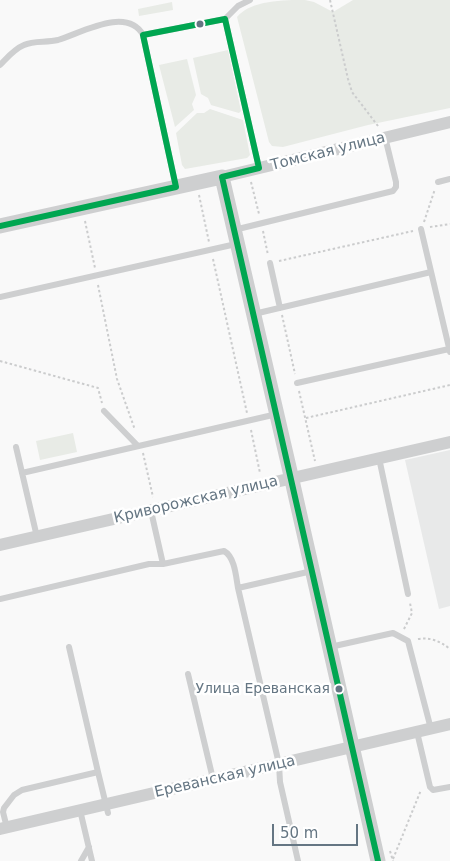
<!DOCTYPE html>
<html>
<head>
<meta charset="utf-8">
<style>
	body { margin:0 }
	#map { position:relative; width:450px; height:861px; overflow:hidden; background:#f9f9f9; font-family:"DejaVu Sans",sans-serif }
	canvas { display:block }
	.scale { position:absolute; left:272px; top:824px; width:86px; height:22px; box-sizing:border-box; border:2px solid #657683; border-top:0; padding-left:6px; font-size:15px; line-height:18px; white-space:nowrap; color:#657683; -webkit-text-stroke:4px #fff; paint-order:stroke }
</style>
</head>
<body>
<div id="map">
<canvas width="450" height="861"></canvas>
<div class="scale">50 m</div>
</div>
<script>
const ctx = document.querySelector('canvas').getContext('2d');
ctx.lineJoin = 'round';
function paint(path, color) {
  ctx.fillStyle = color;
  ctx.fill(path, 'evenodd');
}
function strokePath(path, color, width, dash) {
  ctx.strokeStyle = color;
  ctx.lineWidth = width;
  ctx.lineCap = dash ? 'butt' : 'round';
  ctx.setLineDash(dash || []);
  ctx.stroke(path);
}
function drawText(font, color, halo, rows, align = 'center') {
  ctx.font = font + ' "DejaVu Sans",sans-serif';
  ctx.lineWidth = 5;
  ctx.setLineDash([]);
  ctx.textBaseline = 'middle';
  ctx.strokeStyle = halo;
  ctx.fillStyle = color;
  for (const [text, x, y, turn = 0] of rows) {
    ctx.save();
    ctx.translate(x, y);
    ctx.rotate((+turn || 0) * Math.PI / 180);
    ctx.textAlign = isNaN(turn) ? turn : align;
    if (halo) ctx.strokeText(text, 0, 0);
    ctx.fillText(text, 0, 0);
    ctx.restore();
  }
}
paint(new Path2D(`
	M450,450v156l-11,3 -34,-149z`), '#e8e9e9');
paint(new Path2D(`
	M305,0l9,2 19,10 20,-12h97v108l-82,17 -85,22 -11,-1 -3,-4 -32,-125c14,-17 47,-17 68,-17z
	M172,2l1,8 -34,6 -1,-7z
	M228,50l13,61 -2,2 -28,-8 -3,-7 -7,-4 -8,-36z
	M187,59l9,36 -4,9 2,6 -19,17 -16,-62z
	M210,109l33,11 7,35 -3,3 -62,11 -3,-4 -6,-32 21,-20h7z
	M73,433l4,19 -37,8 -4,-19z`), '#e8ebe6');
strokePath(new Path2D(`
	M330,0l18,79 4,13 26,34
	M251,182l8,32
	M199,195l10,47
	M85,221l10,47
	M424,222l11,-33
	M430,227l20,-3
	M263,231l5,24
	M213,259l34,154
	M279,261l134,-30
	M98,285l19,94 18,51
	M282,315l13,59
	M0,361l98,27 4,15
	M299,391l16,70
	M306,418l144,-33
	M251,430l9,43
	M143,453l10,44
	M404,629l8,-16 -2,-10
	M418,639c12,-2 22,2 32,10
	M390,851l3,10
	M393,859l28,-69`), '#cbcccd', 2, [2.5, 2.5]);
strokePath(new Path2D(`
	M225,19l13,-13 12,-6
	M0,65c7,-7 14,-16 24,-20 10,-5 22,-2 34,-5 23,-7 69,-34 85,-5
	M438,182l12,-3
	M176,187l-33,-152 82,-16 34,149
	M421,229l29,123
	M234,230l159,-39 3,-4v-5l-11,-45
	M270,263l10,45
	M0,297l236,-53
	M254,314l177,-42
	M297,383l152,-34
	M104,411l34,35
	M16,447l21,90
	M379,458l29,136
	M22,473l255,-59
	M151,511l12,53 61,-13c11,6 12,26 14,37
	M0,599l149,-35h14
	M330,647l63,-14 15,8 23,88
	M188,674l25,105
	M192,691l17,-4
	M417,732l13,55 3,3 17,-3
	M98,772l10,41
	M80,810l12,51
	M7,828l-4,-16 1,-4 10,-13 8,-5 76,-18 -29,-125
	M81,861l8,-14
	M298,861l-18,-79 -1,-18 -41,-176 74,-17`), '#cecfd0', 6);
strokePath(new Path2D(`
	M222,177l228,-55
	M0,545l450,-103
	M0,829l450,-105`), '#cecfd0', 12);
strokePath(new Path2D(`
	M0,226l222,-49 67,290 89,394`), '#cecfd0', 15);
strokePath(new Path2D(`
	M0,226l176,-39 -33,-152 82,-16 34,149 -37,9 156,684`), '#00a651', 6);
for (const [x, y, r, color] of [
	[200,24,4.5,"#657683"],
	[339,689,4.5,"#657683"]
]) {
  const dot = new Path2D();
  dot.arc(x, y, r, 0, 2 * Math.PI);
  ctx.fillStyle = color;
  ctx.fill(dot);
  strokePath(dot, '#fff', 2);
}
drawText('14px', '#657683', '#fff', [
	["Улица Ереванская",330,689]
], 'right');
drawText('15px', '#657683', '#fff', [
	["Томская улица",328,152,-14],
	["Криворожская улица",196,500,-13],
	["Ереванская улица",225,777,-13]
]);
</script>
</body>
</html>
